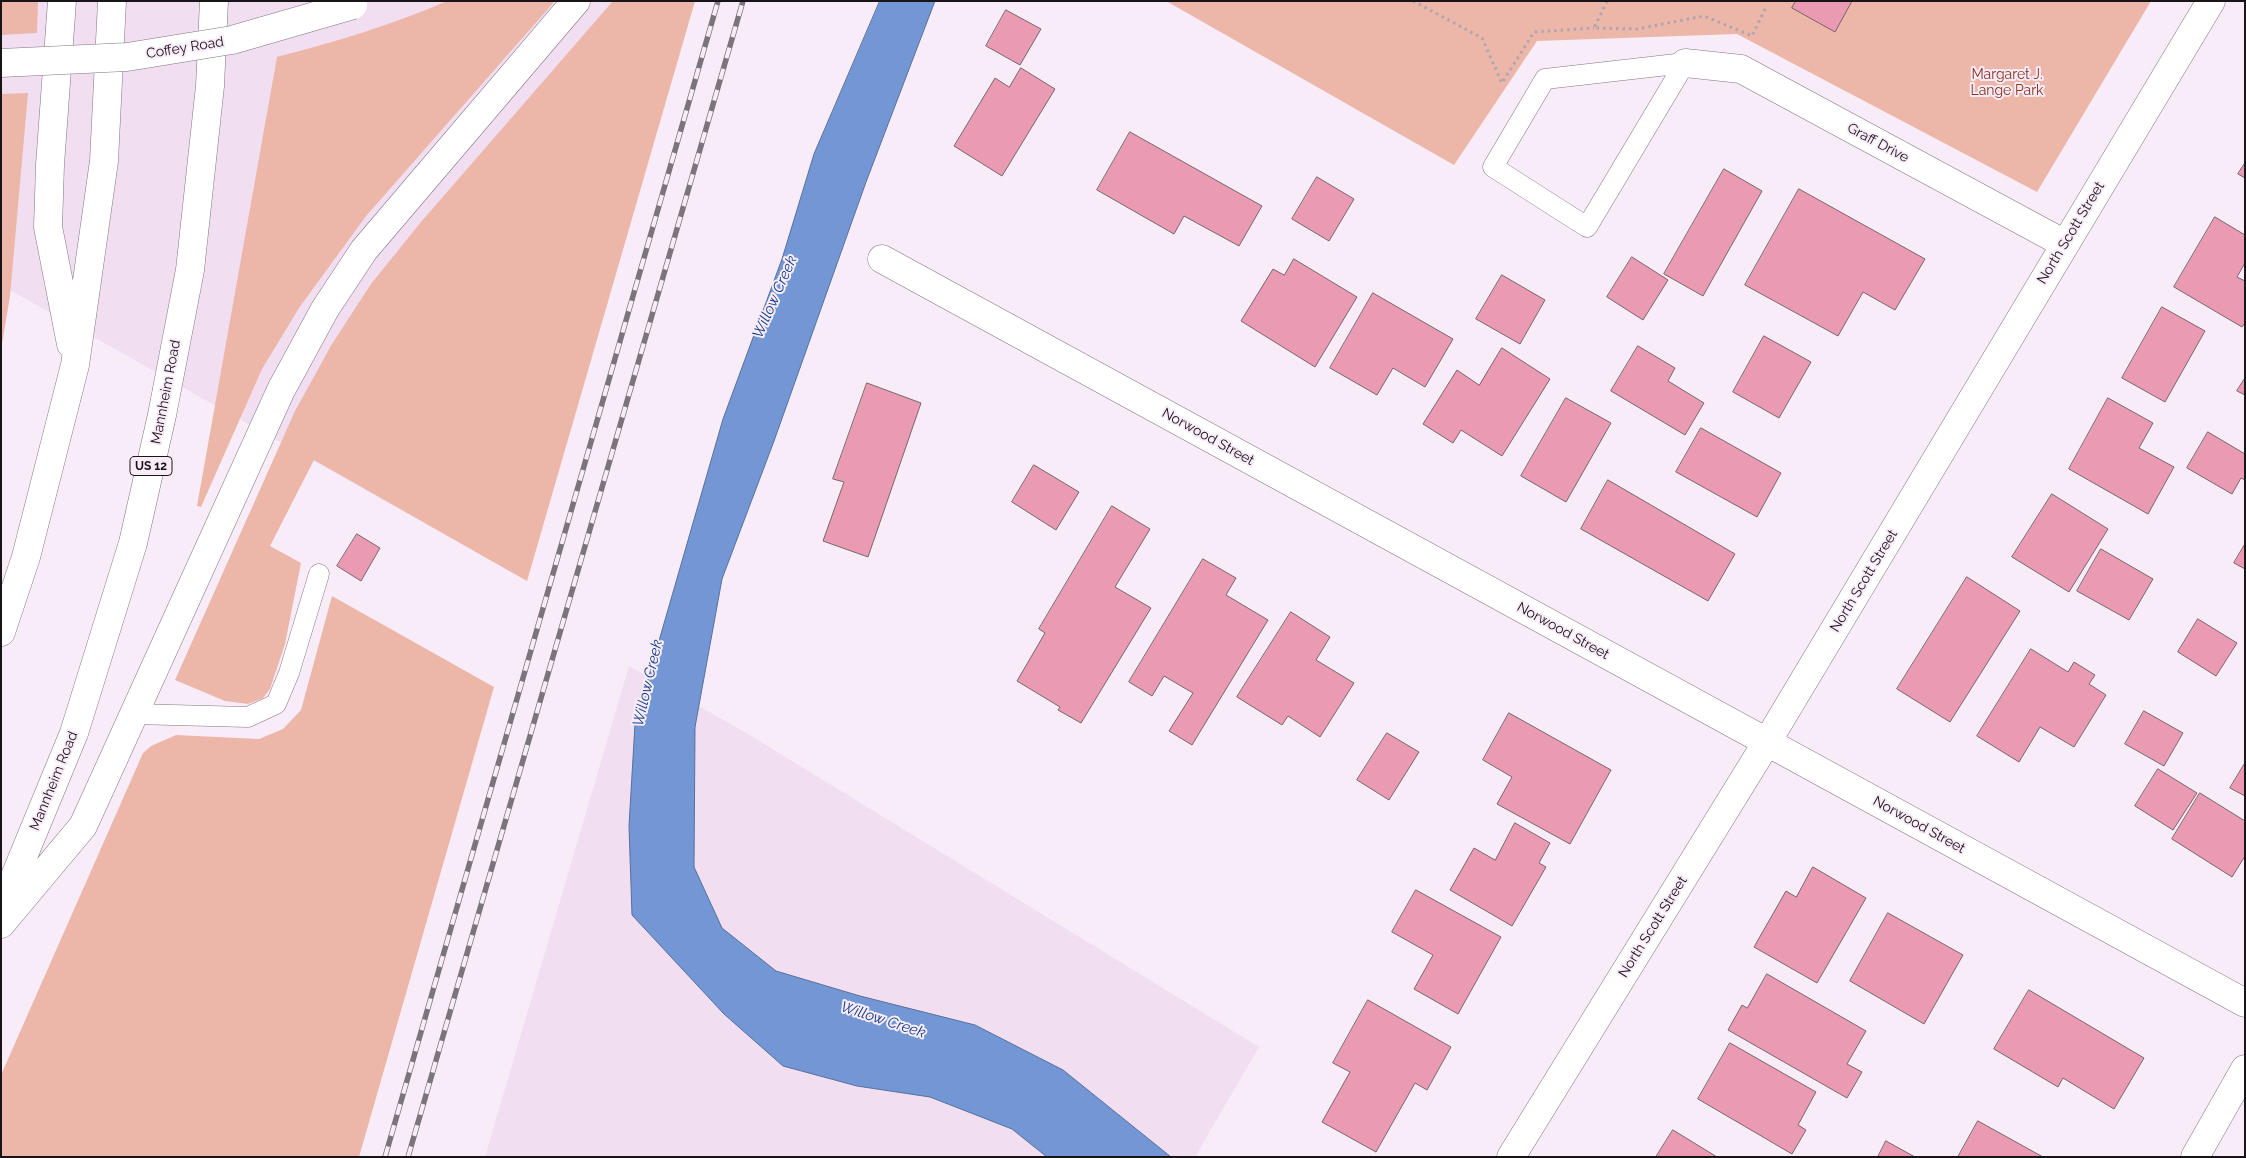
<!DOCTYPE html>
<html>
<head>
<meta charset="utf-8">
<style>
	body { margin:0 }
	#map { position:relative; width:2246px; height:1158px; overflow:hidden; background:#f9ecf9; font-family:Raleway,sans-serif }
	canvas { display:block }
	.frame { position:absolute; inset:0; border:2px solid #181418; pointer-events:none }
</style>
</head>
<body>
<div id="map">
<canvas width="2246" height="1158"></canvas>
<div class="frame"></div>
</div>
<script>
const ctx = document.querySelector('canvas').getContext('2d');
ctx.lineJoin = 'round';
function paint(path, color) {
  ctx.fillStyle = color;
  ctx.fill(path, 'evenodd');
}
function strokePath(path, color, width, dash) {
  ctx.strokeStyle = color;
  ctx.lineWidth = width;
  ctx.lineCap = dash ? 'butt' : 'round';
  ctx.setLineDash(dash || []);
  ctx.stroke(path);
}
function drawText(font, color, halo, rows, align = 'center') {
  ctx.font = font + ' Raleway,sans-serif';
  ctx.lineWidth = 4;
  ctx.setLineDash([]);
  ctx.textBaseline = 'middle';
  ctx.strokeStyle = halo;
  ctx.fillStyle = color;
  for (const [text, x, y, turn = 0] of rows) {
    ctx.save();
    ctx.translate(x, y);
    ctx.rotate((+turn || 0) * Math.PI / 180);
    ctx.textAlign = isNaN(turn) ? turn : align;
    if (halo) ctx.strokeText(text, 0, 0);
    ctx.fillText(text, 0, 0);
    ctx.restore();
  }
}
paint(new Path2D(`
	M1,1h694l-168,580 -526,-296z
	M629,666l119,68 511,313 -64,110h-710z`), '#f1def0');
paint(new Path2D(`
	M1,1h37l-1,32 -36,2z
	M447,1h108l-189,215 -67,92 -37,61 -61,138 -4,-1 80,-449c58,-15 115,-32 170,-56z
	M613,1h82l-168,580 -213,-121 -44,86 31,17 -16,81 -15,45 -7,9 -15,6 -23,-3 -50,-21 120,-269 37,-67 39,-60 50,-62z
	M1166,1h985l-114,191 -300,-158 -200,7 -83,124z
	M28,93l-18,203 -9,54v-256z
	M332,596l162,91 -135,470h-358v-82l142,-322 8,-7 25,-11 83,4 24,-10 18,-19z`), '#ecb7a9');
const water = new Path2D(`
	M880,1h55l-69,181 -92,259 -52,138 -27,148 -1,140 28,61 54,43 84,25 115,29 88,45 108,87h-124l-35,-28 -82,-32 -73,-11 -74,-20 -59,-52 -92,-99 -3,-89 6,-102 88,-305 59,-160 32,-105z`);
paint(water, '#7297d4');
strokePath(water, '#57709c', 1);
const building = new Path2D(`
	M1796,1h56l-17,31 -43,-24z
	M1006,10l35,19 -21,36 -34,-19z
	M1021,68l34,21 -53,87 -48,-30 41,-68 14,9z
	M1130,132l132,74 -23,40 -55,-30 -10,18 -77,-44z
	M2245,163v15l-7,-4z
	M1724,169l38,22 -59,105 -39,-22z
	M1317,177l37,22 -25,42 -37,-22z
	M1799,189l126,70 -30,51 -32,-18 -25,44 -93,-51z
	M2215,217l30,18v28l-8,14 8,4v42l-3,4 -68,-40z
	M1632,257l36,23 -25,40 -36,-23z
	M1294,259l63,38 -42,70 -74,-46 32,-52 11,6z
	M1502,275l43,25 -25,44 -44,-25z
	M1373,293l80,46 -28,48 -32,-19 -16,27 -47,-27z
	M2162,307l43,24 -40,71 -43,-24z
	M1764,336l47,26 -32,56 -46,-26z
	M1638,346l37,22 -7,13 36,22 -19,32 -74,-44z
	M1502,348l48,31 -48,77 -41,-26 -8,13 -30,-19 34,-54 22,15z
	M2245,378v17l-8,-4z
	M867,383l54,20 -53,154 -45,-16 21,-59 -11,-3z
	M1566,398l45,25 -45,79 -45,-26z
	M2108,398l45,25 -14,25 35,19 -26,47 -79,-45z
	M1701,428l80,45 -24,44 -81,-45z
	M2208,432l37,22v26l-4,-2 -9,16 -45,-26z
	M1034,465l45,27 -23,38 -44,-28z
	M1608,480l127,74 -27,47 -127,-72z
	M2052,494l56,35 -39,63 -57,-35z
	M1112,506l38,23 -35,58 36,21 -70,115 -23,-13 2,-3 -43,-26 28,-48 -6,-4z
	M357,534l23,14 -19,33 -24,-15z
	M2245,544v25l-11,-6z
	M2101,549l52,30 -24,41 -52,-29z
	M1203,559l33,19 -10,17 42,25 -76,125 -23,-14 24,-38 -29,-17 -12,20 -23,-14z
	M1967,577l53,34 -70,111 -53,-33z
	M1291,612l39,25 -14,23 38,23 -34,54 -32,-21 -6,9 -45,-28z
	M2198,619l39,24 -21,33 -38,-24z
	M2031,649l37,23 6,-10 21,13 -6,9 17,11 -32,52 -34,-20 -21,35 -42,-26z
	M2144,711l39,22 -19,33 -39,-22z
	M1509,713l102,57 -41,74 -73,-40 15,-27 -29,-17z
	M1387,733l32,19 -30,48 -32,-20z
	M2245,763v33l-15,-8z
	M2158,769l39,24 -24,37 -38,-24z
	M2200,793l45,28v35l-13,21 -60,-38z
	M1515,823l35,20 -11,20 7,4 -34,59 -62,-36 24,-42 21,12z
	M1813,867l53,31 -49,85 -63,-36 32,-56 10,6z
	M1416,890l85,47 -43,77 -44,-25 19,-34 -41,-23z
	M1888,913l75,42 -39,69 -74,-43z
	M1767,974l99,57 -19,33 15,8 -15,26 -119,-68 14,-25 5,3z
	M2029,990l115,68 -30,51 -51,-31 -5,9 -64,-38z
	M1368,1000l83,47 -24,43 -12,-7 -39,69 -54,-30 28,-50 -17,-9z
	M1730,1043l86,49 -18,33 8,5 -14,24 -94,-55z
	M1978,1121l65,36h-85z
	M1673,1130l44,27h-61z
	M1886,1141l29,16h-37z`);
paint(building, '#ea9ab2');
strokePath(building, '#76666a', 1);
const service = new Path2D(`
	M1685,63l-98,164 -94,-60 52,-88z
	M134,714l114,3 28,-13 13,-31 30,-99`);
const minor = new Path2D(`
	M1685,63l56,6 324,175
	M882,259l1363,744
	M1511,1157l256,-415 444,-741
	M2195,1157l50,-88`);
const primary = new Path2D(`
	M62,1l-12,164 -2,62 23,117
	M1,632l25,-75 49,-192 29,-204 8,-160
	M1,910l73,-177 59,-190 29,-128 28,-145 20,-184 4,-85
	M1,924l82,-98 198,-436 44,-81 39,-59 212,-249`);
strokePath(service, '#817580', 21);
strokePath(minor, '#817580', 29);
strokePath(primary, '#817580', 29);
strokePath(new Path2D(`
	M1413,1l69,37 20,45 32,-51 60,-4
	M1607,1l-13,27 43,1 67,-13 48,20 15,-31`), '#afa5af', 3, [2.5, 4]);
strokePath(service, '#fff', 20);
strokePath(minor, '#fff', 28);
strokePath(primary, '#fff', 28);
const rail = new Path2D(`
	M385,1157l333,-1156
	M408,1157l335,-1156`);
strokePath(rail, '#7c747c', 5.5);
strokePath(rail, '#f9ecf9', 4, [11]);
const minorBridge = new Path2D(`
	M1,63l126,-6 105,-17 121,-35`);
strokePath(minorBridge, '#817580', 29, []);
strokePath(minorBridge, '#fff', 28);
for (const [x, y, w] of [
	[151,466,42]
]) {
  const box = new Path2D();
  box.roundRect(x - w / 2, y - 9.5, w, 19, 4);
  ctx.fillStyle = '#f9ecf9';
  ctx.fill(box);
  strokePath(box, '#181418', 1);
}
drawText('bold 12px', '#181418', null, [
	["US 12",151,466]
]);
drawText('14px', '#181418', '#f9ecf9', [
	["Coffey Road",185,48,-9],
	["Graff Drive",1878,143,28],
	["North Scott Street",2071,233,-59],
	["Mannheim Road",166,392,-79],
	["Norwood Street",1208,437,29],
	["North Scott Street",1864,581,-59],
	["Norwood Street",1563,631,29],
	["Mannheim Road",54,781,-68],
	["Norwood Street",1919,825,29],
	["North Scott Street",1653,927,-58]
]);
drawText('14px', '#8c301b', '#f9ecf9', [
	["Margaret J.",2007,75],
	["Lange Park",2007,91]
]);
drawText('italic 15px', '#123e86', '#f9ecf9', [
	["Willow Creek",775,297,-66],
	["Willow Creek",648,683,-77],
	["Willow Creek",883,1020,18]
]);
</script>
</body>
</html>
